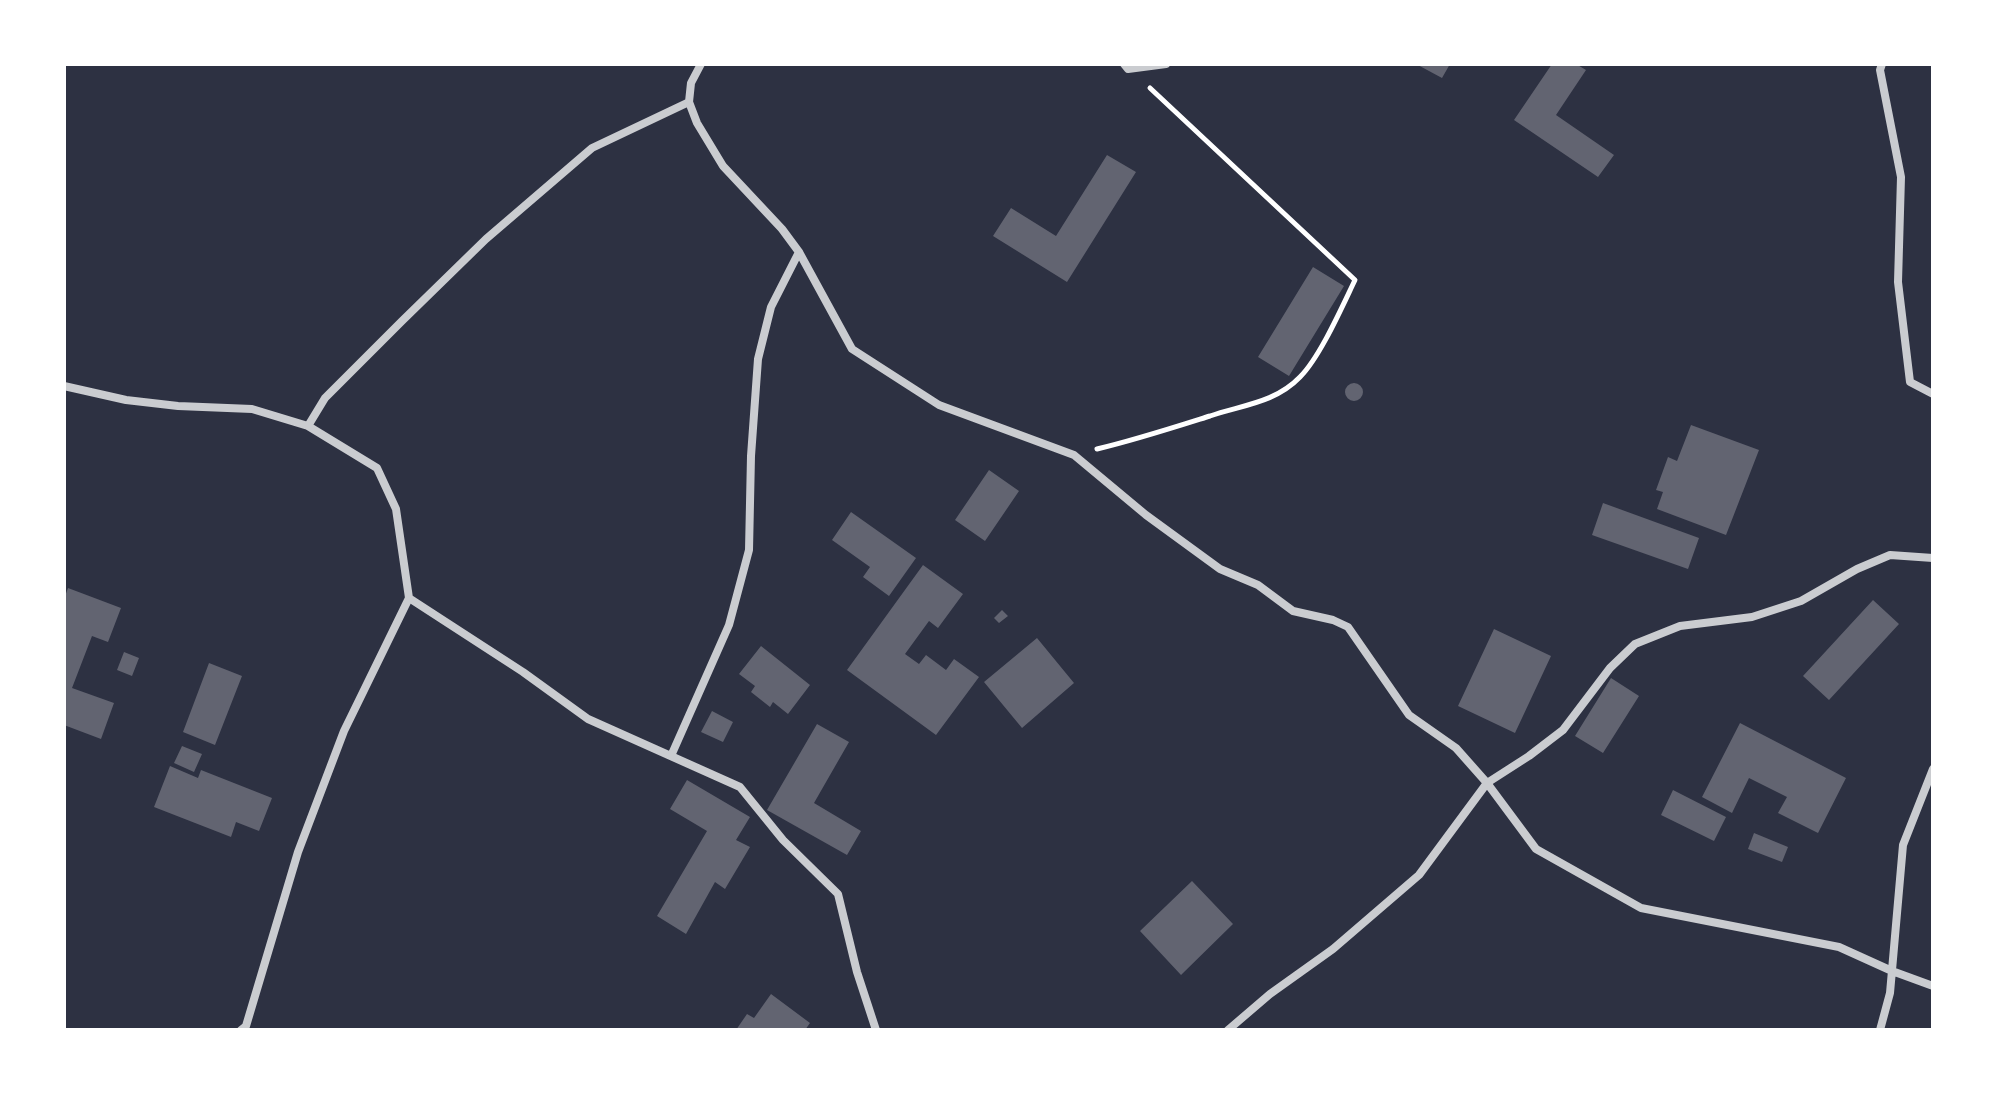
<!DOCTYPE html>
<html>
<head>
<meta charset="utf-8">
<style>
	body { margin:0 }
	#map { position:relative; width:1997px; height:1094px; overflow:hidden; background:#2d3142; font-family:"Open Sans",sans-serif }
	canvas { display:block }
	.frame { position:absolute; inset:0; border:66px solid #fff; pointer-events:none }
</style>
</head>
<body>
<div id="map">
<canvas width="1997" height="1094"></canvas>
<div class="frame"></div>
</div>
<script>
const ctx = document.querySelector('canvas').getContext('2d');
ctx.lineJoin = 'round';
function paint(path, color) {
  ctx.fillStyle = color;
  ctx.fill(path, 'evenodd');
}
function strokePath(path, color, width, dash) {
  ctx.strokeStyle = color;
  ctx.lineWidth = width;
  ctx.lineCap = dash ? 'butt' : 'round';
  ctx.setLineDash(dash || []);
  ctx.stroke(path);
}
paint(new Path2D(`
	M1416,64h34l-8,14z
	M1552,64h24l10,6 -30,45 58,40 -16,22 -84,-57z
	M1107,155l29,17 -69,110 -74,-46 18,-28 45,28z
	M1313,267l31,19 -55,90 -31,-19z
	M1345 392a9 9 0 1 1 18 0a9 9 0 1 1-18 0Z
	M1691,425l68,25 -33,85 -69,-26 6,-17 -7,-2 12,-33 9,4z
	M989,470l30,21 -34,50 -30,-21z
	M1603,503l96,35 -11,31 -96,-34z
	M851,512l65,46 -27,38 -26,-19 7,-10 -38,-27z
	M923,565l40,29 -25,34 -9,-7 -24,33 14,10 7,-9 20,15 8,-11 25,18 -43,58 -89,-65z
	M68,588l53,20 -13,34 -16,-6 -20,52 42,15 -13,36 -37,-14v-126z
	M1873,600l26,24 -70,76 -26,-24z
	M1002,610l6,6 -9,7 -5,-5z
	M1494,629l57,27 -36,77 -57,-27z
	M1037,638l37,45 -52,45 -38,-46z
	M761,646l49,39 -22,29 -15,-12 -3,5 -19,-15 4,-6 -16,-12z
	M124,652l15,6 -7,18 -15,-6z
	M209,663l33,13 -27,69 -32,-13z
	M1611,678l28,18 -36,57 -28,-17z
	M712,711l21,11 -10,20 -22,-10z
	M1740,723l106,55 -28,55 -40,-20 9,-16 -38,-19 -17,35 -30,-16z
	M817,724l32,18 -35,61 47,28 -14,24 -80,-45z
	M182,746l20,8 -8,18 -20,-9z
	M170,766l28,12 3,-8 71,28 -13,33 -23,-9 -5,15 -77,-30z
	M687,780l63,37 -14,23 14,7 -25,42 -10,-7 -29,52 -29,-18 50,-85 -37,-22z
	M1673,790l53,27 -12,24 -53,-26z
	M1754,833l34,14 -6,15 -34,-13z
	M1192,881l41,43 -52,51 -41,-44z
	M771,994l39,29 -5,7h-69l11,-16 7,4z`), '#626471');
strokePath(new Path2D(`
	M1097,449c38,-9 75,-21 113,-33 32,-11 65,-13 90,-39 20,-20 42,-70 55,-97l-205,-192`), '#fff', 5);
strokePath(new Path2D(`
	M701,64l-10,19 -2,19 8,21 26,43 59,63 17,23 53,97 87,56 135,50 72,60 74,54 38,16 35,26 40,9 15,7 61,88 47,33 31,35 42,-27 34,-26 47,-62 25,-24 45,-18 72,-9 49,-16 56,-32 33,-14 43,3
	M1124,64l4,5 38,-5
	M1882,64l-2,6 21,107 -3,105 12,100 23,12
	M64,386l62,14 52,6 74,3 56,17 69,42 19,41 13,89 -65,133 -46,121 -52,174 -5,4
	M308,426l17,-28 77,-77 84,-82 106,-91 97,-46
	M409,598l114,74 65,47 152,68 43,53 55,54 19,78 19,58
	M671,756l58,-131 20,-75 2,-94 7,-97 13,-52 28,-55
	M1228,1030l42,-36 63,-45 86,-74 68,-92 49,66 105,59 198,39 53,24 41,15
	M1880,1030l10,-37 13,-148 30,-76`), '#caccd0', 8);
</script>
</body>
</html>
